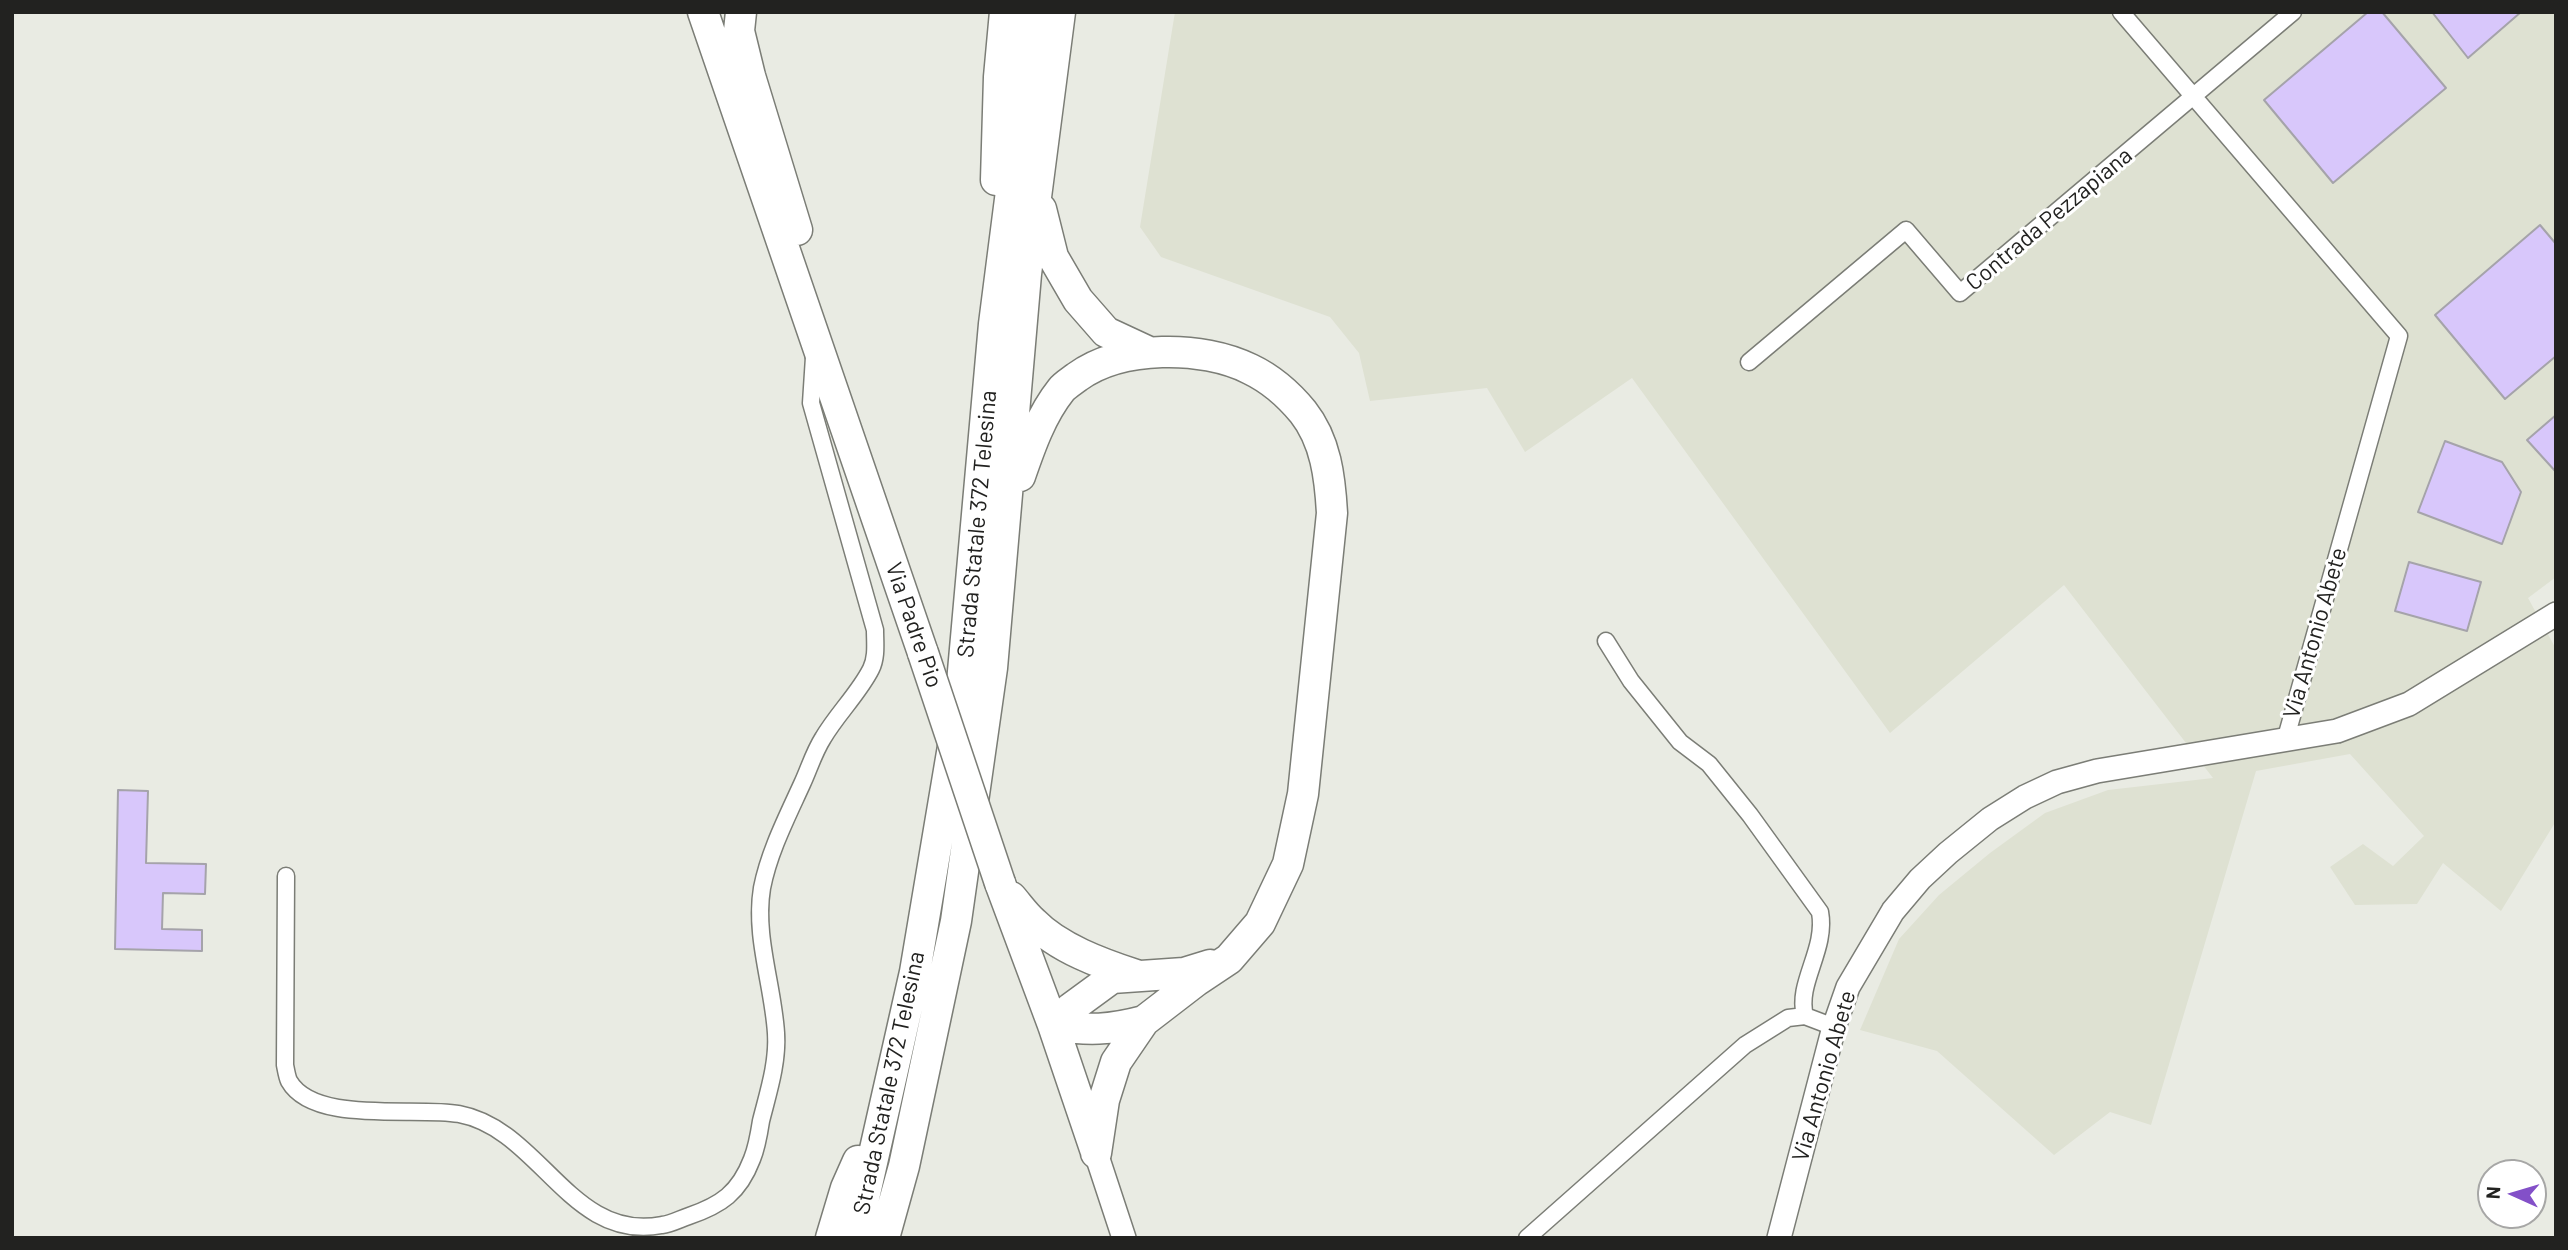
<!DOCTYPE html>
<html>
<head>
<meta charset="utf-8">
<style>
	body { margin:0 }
	#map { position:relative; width:2568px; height:1250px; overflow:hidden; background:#e9ebe3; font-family:Barlow,sans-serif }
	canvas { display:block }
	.frame { position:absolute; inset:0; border:14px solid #222220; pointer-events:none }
	.north { position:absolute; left:2477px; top:1159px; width:70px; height:70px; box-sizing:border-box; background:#fff; border:2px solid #a7a7a6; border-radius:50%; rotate:274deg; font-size:19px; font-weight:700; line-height:28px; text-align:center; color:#222220 }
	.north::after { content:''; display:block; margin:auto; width:24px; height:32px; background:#8350c8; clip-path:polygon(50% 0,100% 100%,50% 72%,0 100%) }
</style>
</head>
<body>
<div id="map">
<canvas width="2568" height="1250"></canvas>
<div class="frame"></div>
<div class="north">N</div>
</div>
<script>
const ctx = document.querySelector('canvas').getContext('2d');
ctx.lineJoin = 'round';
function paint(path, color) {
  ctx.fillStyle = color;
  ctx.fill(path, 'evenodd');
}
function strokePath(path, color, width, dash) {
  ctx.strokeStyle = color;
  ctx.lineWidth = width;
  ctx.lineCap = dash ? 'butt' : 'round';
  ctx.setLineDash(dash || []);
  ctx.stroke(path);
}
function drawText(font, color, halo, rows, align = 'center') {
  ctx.font = font + ' Barlow,sans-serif';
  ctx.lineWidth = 6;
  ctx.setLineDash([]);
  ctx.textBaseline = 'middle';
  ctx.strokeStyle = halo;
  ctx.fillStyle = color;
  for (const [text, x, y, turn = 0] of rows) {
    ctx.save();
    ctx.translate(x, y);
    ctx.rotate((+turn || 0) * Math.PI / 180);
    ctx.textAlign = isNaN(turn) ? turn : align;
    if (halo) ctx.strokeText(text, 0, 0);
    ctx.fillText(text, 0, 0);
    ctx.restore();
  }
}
paint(new Path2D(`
	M1175,12h1381v565l-28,21 28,51v172l-55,90 -58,-48 -26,41 -62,1 -25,-38 33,-23 30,22 31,-30 -74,-82 -94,17 -105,354 -41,-13 -56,43 -117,-104 -77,-21 39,-91 40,-44 51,-42 55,-40 63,-23 105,-12 -149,-193 -174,148 -258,-355 -107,74 -38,-64 -117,13 -11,-48 -29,-36 -169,-60 -21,-30z`), '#dee1d2');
const building = new Path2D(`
	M2368,12h14l64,76 -113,95 -69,-83z
	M2432,12h89l-53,46z
	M2540,225l16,19v112l-51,43 -70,-84z
	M2556,415v57l-29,-32z
	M2445,441l57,21 19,30 -19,52 -84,-32z
	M2409,562l72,20 -14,49 -72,-20z
	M118,790l30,1 -2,72 60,1 -1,30 -42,-1 -1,36 40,1v21l-87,-2z`);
paint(building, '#d8c7fb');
strokePath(building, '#a5a3aa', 2);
const street = new Path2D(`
	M2121,12l278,324 -114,405
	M1749,362l157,-132 54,63 333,-281
	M1606,641l25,40 49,61 29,22 41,51 70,97c7,38 -24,71 -15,104
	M286,876l-1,189c1,5 2,12 4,16 25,44 127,25 170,33 81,15 112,129 203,111 9,-1 18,-6 27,-9 32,-11 50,-23 63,-57 5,-12 7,-25 9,-38 7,-28 17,-58 15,-88 -3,-48 -22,-97 -14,-145 7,-36 25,-71 40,-104 7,-15 12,-32 21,-46 14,-24 36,-45 48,-69 6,-12 4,-26 4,-39l-64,-227 3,-46
	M1527,1238l218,-193 43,-27 17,-2 29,11`);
const secondary = new Path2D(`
	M1096,1153l28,85
	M1779,1238l55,-211 14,-40 45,-76 27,-32 28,-26 42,-34 35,-22 32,-15 40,-11 240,-40 72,-27 147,-90`);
const highway = new Path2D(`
	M703,12l220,641
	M741,12l-2,19 11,45 47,154
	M996,180l3,-103 6,-65
	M1041,209l12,48 25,43 28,32 43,20
	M1020,476c10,-29 21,-61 41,-86 4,-5 11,-9 16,-13 44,-32 125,-32 173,-8 21,10 39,26 53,43 23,29 27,66 29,101l-29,281 -15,70 -28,59 -31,36 -33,22 -52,40 -28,41 -12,38 -8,53
	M1000,883l53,142 42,124
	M1011,897c7,8 14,18 22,25 25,26 69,42 103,53
	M1053,1025l18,-17 41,-30 72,-5 26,-8
	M1053,1025c35,6 57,5 91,-4
	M831,1238l15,-50 12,-27
	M855,1238l60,-266 45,-267 34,-381 40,-312
	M884,1238l20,-72 52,-245 36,-253 34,-394 34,-262`);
strokePath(street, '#7b7d76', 19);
strokePath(secondary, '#7b7d76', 26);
strokePath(highway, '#7b7d76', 33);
strokePath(street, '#fff', 16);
strokePath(secondary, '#fff', 23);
strokePath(highway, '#fff', 30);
const highwayBridge = new Path2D(`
	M923,653l77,230`);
strokePath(highwayBridge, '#7b7d76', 33, []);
strokePath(highwayBridge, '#fff', 30);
drawText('23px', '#222220', '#fff', [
	["Contrada Pezzapiana",2049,219,-40],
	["Strada Statale 372 Telesina",977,524,-85],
	["Via Padre Pio",914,625,71],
	["Via Antonio Abete",2315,633,-74],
	["Via Antonio Abete",1824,1076,-74],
	["Strada Statale 372 Telesina",889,1083,-78]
]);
</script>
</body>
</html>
